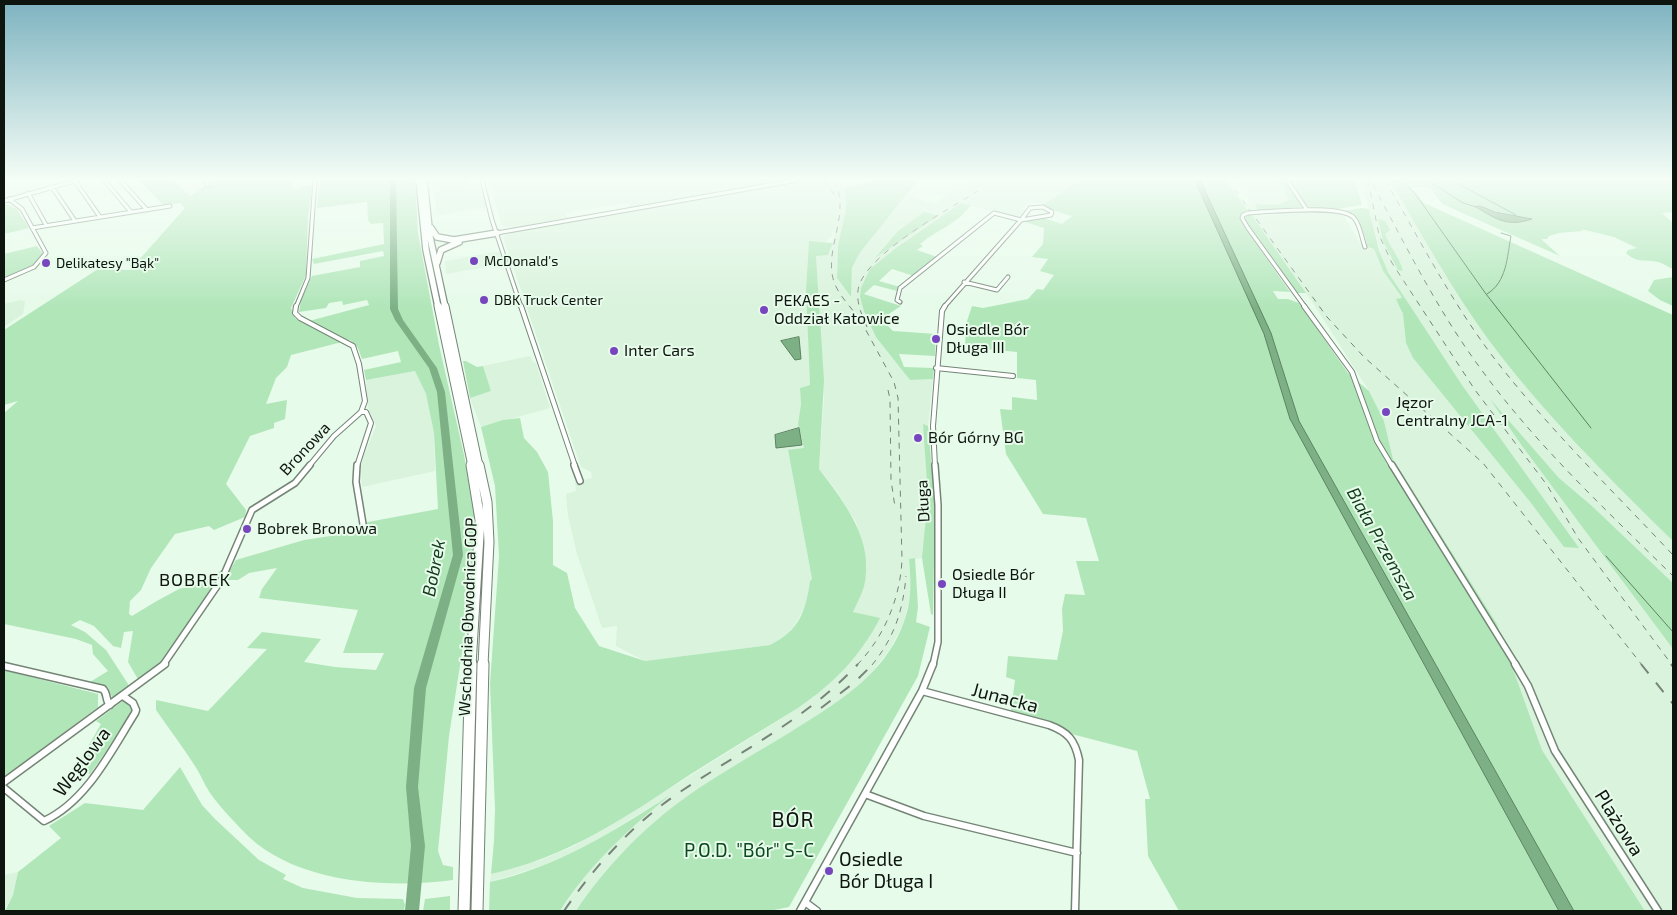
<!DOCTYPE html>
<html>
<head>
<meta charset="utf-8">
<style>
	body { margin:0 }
	#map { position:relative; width:1677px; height:915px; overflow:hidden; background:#e7fbea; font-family:"Exo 2",sans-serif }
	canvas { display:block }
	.frame { position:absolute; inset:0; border:5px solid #0e150f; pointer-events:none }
</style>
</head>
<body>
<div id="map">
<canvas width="1677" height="915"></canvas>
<div class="frame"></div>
</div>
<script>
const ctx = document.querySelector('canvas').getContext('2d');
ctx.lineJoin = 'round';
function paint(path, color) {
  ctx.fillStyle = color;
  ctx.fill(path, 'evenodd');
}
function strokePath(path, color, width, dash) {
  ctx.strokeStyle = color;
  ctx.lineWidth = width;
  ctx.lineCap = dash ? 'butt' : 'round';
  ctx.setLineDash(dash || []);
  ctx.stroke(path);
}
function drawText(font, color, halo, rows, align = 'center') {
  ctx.font = font + ' "Exo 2",sans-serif';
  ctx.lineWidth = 4;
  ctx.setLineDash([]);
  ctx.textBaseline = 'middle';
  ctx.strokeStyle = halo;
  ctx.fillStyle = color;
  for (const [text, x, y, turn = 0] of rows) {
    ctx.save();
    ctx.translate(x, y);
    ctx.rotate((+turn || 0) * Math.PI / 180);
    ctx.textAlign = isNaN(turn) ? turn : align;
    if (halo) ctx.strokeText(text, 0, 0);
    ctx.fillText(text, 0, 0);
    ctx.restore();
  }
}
paint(new Path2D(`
	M432,180h35l2,5 10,-1 8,23 -50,8z
	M488,180h351l6,8 1,20 -8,38 -1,32 13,18 2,-28 7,-14 48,-60 27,10 34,-24h113l-37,24 -14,-2 -6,5 -2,2 5,1 -9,8 -57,-15 -101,94 50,83 23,-1 -5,47 7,80 -1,52 -25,1 2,35 -8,31 -13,24 -24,31 -27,22 -161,102 -57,50 -45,57h-16l26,-36 17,-19 18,-18 44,-40 -73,45 -41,20 -61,19 1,-8 50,-14 33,-14 92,-55 132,-83 16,-11 29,-27 22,-26 14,-25 -26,-7 11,-25 3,-22 -11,-43 -20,-32 -17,-21 5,-71 -8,-143h12l5,-12 2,-18 -3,11 -7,6h-16l-3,47 4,96 -10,3 1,16 -3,20 6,24 -16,3 24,128 -2,2 -3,22 -11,20 -11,15 -15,7 -125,16 -29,-15 1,-20 -15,2 -25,-74 -9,-38 -2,-22 10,-3 -1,-9 17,-4 -1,-6 -10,-5 -78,-230 8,-5 127,-23 -2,-3 -6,1 -2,-4 -55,9 -7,2 2,5 -52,9 -14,-2z
	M1234,180h44l11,20 -12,5 -22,-1 1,4 6,8 25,-4 50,1 7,3 18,30 12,3 9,22 18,25 2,3h-6l6,15 3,29 7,15 118,145h15l-84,-118 -74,-113 -6,-14 -13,-49 -10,-29h31l72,120 47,65 78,88 86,88v42l-81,-77 -33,-28 -64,-73 27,41 151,203v262h-28l-103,-161 -45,-126 -104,-165 -9,-38 -15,-30 -58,-91 -69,-98h8z
	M500,251l3,13 -57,10 -1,-13z
	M20,300l5,1 -2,13 -19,13v-23z
	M530,356l3,6 3,1 14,45 -69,19 -11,-29 21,-7 -8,-25z
	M415,371l11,23 8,39 1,38 -73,16 -1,-24 15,-37 -8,-19 -2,-27z
	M18,872l-5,23 -9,16v-36z`), '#d9f3dc');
paint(new Path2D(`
	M139,180h34l17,16 22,-16h82l-3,10 22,-6 -5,33 -2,58 -15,33 4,10 19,9 -5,-6 60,-16 -2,-5 -24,5 -1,-4 -13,2 -3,5 -27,4 2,-12 11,-24 48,-9v-6l24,-5 -1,-5 -69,13 -2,-5 72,-15 -1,-21 -12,1 -3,-4 -1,-18 -50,6 3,-28h95l3,53 21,112 25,110 10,58v42l-6,59 -19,122 -11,115 5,14 10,2v13c-68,9 -162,3 -211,-50 -11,-12 -23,-24 -32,-37 -6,-9 -9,-18 -15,-27 -12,-19 -26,-37 -39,-56v-10l52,11 59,-62 -20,-1 15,-16 59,7 -17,23 31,5 41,3 8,-17h-41l15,-43 -99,-12 3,-9 15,-21 -28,5 -11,7h-14l12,-20 68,-20 33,-5 31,-13 70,-13 -4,-76 -8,-39 -11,-23 -49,9 -2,-10 37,-8 -3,-11 -36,8 -4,-11 -8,-8 -59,15 -4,12 -11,11 -10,26 21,-4 -2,19 -11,4v5l-24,8 -24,48 20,26 -1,7 -31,13 -5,-4 -34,8 -24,34 -10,22 -11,11 -1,13 3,2 23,-14 24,-13 21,-6 25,-15 -57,87 -29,26 -11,-19 5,-31 -9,1 -3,16 -8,-2 -19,-20 -14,-6 -9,5 14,7 21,18 24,37 -17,13 -5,-13 -18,-5 18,-11 -15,-17 -1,-9 -16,-6 -72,-15v-211l14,-12 -14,4v-75l94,-61 32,1 55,-62 -5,-5 -16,3z
	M876,180h42l-59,74 -7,14 -1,29 -14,-19 1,-32 8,-38 -1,-20z
	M1081,180h114l69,154 26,85 269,492h-380l-31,-55 -3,-57h5l-13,-48 -127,-33 5,-38 -9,-3 2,-21 49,4 6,-29 -1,-22 3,-15 20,1 -9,-34h23l-13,-43 -43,-4 -37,-60 -6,-45 12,1v-13l25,3 -1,-20 -19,-2v-26l-52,-5 1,-23 6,-18 11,2 45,-9 9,-10 6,1 11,-15 -14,-4 8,-12 -16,-2 11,-13 1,-16 -22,-7 22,-3 18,6 10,-8c-13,-3 -23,-9 -36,-11l8,-1z
	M1200,180h26l23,32 -9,3 4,11 46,66 -17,-1 5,8h10l11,4 49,70 21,18 15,30 9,38 104,165 45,126 103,161h-71l-275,-490 -28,-88z
	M1278,180h8l15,25 -1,2 -42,4 -3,-7 22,1 12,-5z
	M1289,180h66l7,25c-13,2 -43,9 -55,1 -7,-5 -13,-18 -18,-26z
	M1390,180h283v32l-11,1 11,10v46c-5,-2 -10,-6 -15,-7 -13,-3 -20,2 -32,-9l2,-3 9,-2 -23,-11 -33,-8 2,2 -24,2 -10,3 -2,3h-6l19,17 -118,-52 -12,-16 -19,-1 13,16 249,112v226c-65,-64 -131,-129 -185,-202 -36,-50 -67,-105 -98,-159zM1477,207l54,12c-22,8 -36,1 -54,-12z
	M4,203l13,6 12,19 -25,6z
	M961,203l10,2c-14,19 -34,25 -51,39l3,2 -6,4 23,8 -23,19 -25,-8 -13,12 21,6 -3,4 -23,-6 -10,9 37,12 -20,13 12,12 43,3 -1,22 -36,-2 5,13 30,1 -1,11 -23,1 -34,-43 -12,-26 -4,-14 1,-9 9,-19 26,-21z
	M1361,208l8,1 10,41 9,22 74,113 117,163 -15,-1 -33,-44 -118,-145 -7,-15 -3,-29 -7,-15 6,-1 -1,-2 -18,-25 -9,-22 -7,-2c-1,-14 -9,-31 -23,-36z
	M924,212l14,4 -63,42 23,-27z
	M1251,214l55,79h-10l-51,-73v-5z
	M1378,219l7,2 5,9 -5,4c5,13 15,24 18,37l-5,-1 -15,-29z
	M809,241l24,2 -5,12 -12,1 8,125 -5,88c26,34 56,72 45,118 -3,8 -7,17 -11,25l27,6c-19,38 -48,67 -82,90 -36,22 -72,44 -107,66 -65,43 -123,83 -200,100l3,-33 1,-32 -5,-125 9,-128 -4,-70 -14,-59 22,-7 17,-2 4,20 13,14 11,20 5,49v44l14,8 8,35 24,38 46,15 125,-16c29,-14 36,-34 40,-64l2,-2 -24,-129 16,-2 -6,-24 3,-20 -1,-16 10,-3 -4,-96z
	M37,246l7,9c-9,13 -26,18 -40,24v-25z
	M1673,277v29l-13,-6 -12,-9 6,-11z
	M463,361h3l11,6 6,-1 8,25 -21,7z
	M1490,399l69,79 33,28 81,77v66l-151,-203z
	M923,424l5,2 7,80 -2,109 -2,-1 -9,-56 6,-62z
	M915,558l3,49 -2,15 14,5 -12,49 -129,231 -20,4h-193c30,-45 69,-85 113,-116 32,-22 67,-42 100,-62 51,-32 104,-62 119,-125 4,-17 2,-33 1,-49z
	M4,670l94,24v13l-94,71z
	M124,700l10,7v5l-44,62 -15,-5 26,-45 -5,-3z
	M180,767l22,38 13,14 44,41 27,15 -3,4 20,9 54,10 46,1 2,6 -1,6h-399l8,-16 5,-23 43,-34 -12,-12 36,-23 58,7z
	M670,795c-41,34 -81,70 -110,116h-71l1,-29c67,-15 123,-50 180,-87z
	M450,896v15h-27l2,-12z`), '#b1e6b9');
const water = new Path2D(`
	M1195,180h5l71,153 28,88 275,490h-15l-269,-492 -26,-85z
	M1480,206l15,6 37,7c-24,8 -35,1 -56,-12z
	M799,337l2,22 -6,1 -14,-19z
	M799,428l3,17 -26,3 -1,-13z`);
paint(water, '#7db185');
strokePath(water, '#5c8262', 1);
strokePath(new Path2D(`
	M1402,180l14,15 70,99 105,134
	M1427,180l36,23 13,4
	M1451,180l65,35
	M1487,294c20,-12 20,-37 24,-58l-10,-3
	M1606,556l67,76`), '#5c8262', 1);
paint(new Path2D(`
	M390,180h6l2,129 5,11 34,48 8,24 18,163 -37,133 -8,99 7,59 -6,65h-14l6,-65 -5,-59 8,-99 39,-133 -16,-163 -8,-24 -34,-48 -5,-11z`), '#7db185');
const streetFar3 = new Path2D(`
	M104,180l27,32
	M120,180l27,30
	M204,180l4,5
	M482,180l10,40 29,87
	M1287,180l20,30
	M75,181l25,36
	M52,187l23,34
	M28,193l18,32
	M4,201l74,-21
	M1043,207l9,5 -1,3 -30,5 9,-12z
	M1261,212c18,-1 82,-7 93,6 6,6 8,21 11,29
	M1248,213l-5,2 -1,3 6,10 57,79
	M32,228l138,-22
	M497,233l301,-53
	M4,280l30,-13 12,-14 -24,-44 -13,-10
	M964,282l33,8 11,-13
	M900,302l-3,-2 3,-12 94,-75 27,7
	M296,307l12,-29 7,-98
	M944,307l77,-87`);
const streetFar2 = new Path2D(`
	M296,306l-1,7 5,5 53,28 6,18 6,37 -4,11 -27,24 -25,30
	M521,306l54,160
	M1304,306l48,66 25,69 15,25
	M936,368l77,8
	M357,466l14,-43 -5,-11h-5
	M935,466l-2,-40 9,-115 3,-5`);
const streetFar1 = new Path2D(`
	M357,465l-1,17 7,42
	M574,465l6,16
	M1392,465l124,200
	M163,665l59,-86 30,-69 43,-27 15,-18
	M933,665l5,-23v-137l-3,-40`);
const street = new Path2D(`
	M1515,664l13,22 27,65 103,160
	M4,666l99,23c5,5 2,11 7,16
	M922,691l127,34c19,7 26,15 30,35l-4,151
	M4,782l161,-118
	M4,788l40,33c43,-20 67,-70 91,-108l1,-3 -3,-7 -10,-7
	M865,794l59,22 153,37
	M805,902l12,9
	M800,911l122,-220 11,-27`);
const highwayFar3 = new Path2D(`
	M419,180l7,70 12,57
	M424,180l6,57 15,70
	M431,228l6,9 17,3 43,-7
	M437,263l4,-13 18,-8`);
const highwayFar2 = new Path2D(`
	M438,306l34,160
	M445,306l34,160`);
const highwayFar1 = new Path2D(`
	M479,465l8,37 2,40 -6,123
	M471,665l9,-145 -9,-55`);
const highway = new Path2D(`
	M464,911l7,-247
	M477,911l6,-247`);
strokePath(streetFar3, '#748576', 5);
strokePath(streetFar2, '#748576', 6);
strokePath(streetFar1, '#748576', 8);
strokePath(street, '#748576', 9);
strokePath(highwayFar3, '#748576', 8);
strokePath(highwayFar2, '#748576', 9);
strokePath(highwayFar1, '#748576', 11);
strokePath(highway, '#748576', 13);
strokePath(streetFar3, '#fff', 3);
strokePath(streetFar2, '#fff', 4);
strokePath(streetFar1, '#fff', 5);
strokePath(street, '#fff', 6);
strokePath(highwayFar3, '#fff', 5.5);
strokePath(highwayFar2, '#fff', 7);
strokePath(highwayFar1, '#fff', 9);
strokePath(highway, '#fff', 11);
strokePath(new Path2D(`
	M824,180l12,17
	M834,180c18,35 -11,68 0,102 5,14 18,26 26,38
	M1228,180l99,137 37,40 119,106 159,202
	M1368,180l11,55 13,28 83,127 72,95 31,53 94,127
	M1385,180c35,60 67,123 109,178 54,70 119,133 179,197
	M1373,185c33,61 64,124 105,180 56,78 127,144 195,211
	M867,327c-6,-13 -13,-30 -7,-44 14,-33 87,-73 118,-92
	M888,390l2,9 1,81 4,27
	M857,665c27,-28 43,-66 45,-105l-4,-162 -4,-16 -32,-59
	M872,665c22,-27 31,-54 34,-89`), '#778479', 1, [6, 6]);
strokePath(new Path2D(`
	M1641,664l32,40
	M1671,664l2,3
	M821,708l34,-26 18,-18
	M564,911c31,-45 68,-86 113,-117 62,-42 130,-75 181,-130`), '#778479', 2, [12, 12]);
const streetBridge = new Path2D(`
	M1248,213l13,-1`);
strokePath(streetBridge, '#748576', 5, []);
strokePath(streetBridge, '#fff', 3);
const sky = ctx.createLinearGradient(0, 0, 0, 308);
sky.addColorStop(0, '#7db3c0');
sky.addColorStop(0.58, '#f4fdf6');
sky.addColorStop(1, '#f4fdf600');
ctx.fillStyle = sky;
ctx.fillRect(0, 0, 1677, 308);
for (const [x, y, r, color] of [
	[474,261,5,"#7746be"],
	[46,263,5,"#7746be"],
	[484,300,5,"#7746be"],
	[764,310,5,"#7746be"],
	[936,339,5,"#7746be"],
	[614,351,5,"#7746be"],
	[1386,412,5,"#7746be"],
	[918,438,5,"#7746be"],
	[247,529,5,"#7746be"],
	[942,584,5,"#7746be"],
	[829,871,5,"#7746be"]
]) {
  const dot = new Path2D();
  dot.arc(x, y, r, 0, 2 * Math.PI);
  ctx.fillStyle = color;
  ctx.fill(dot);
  strokePath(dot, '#e7fbea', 2);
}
drawText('14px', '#0e150f', '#e7fbea', [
	["McDonald's",484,261],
	["Delikatesy \"Bąk\"",56,263],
	["DBK Truck Center",494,300]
], 'left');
drawText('16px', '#0e150f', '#e7fbea', [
	["PEKAES -",774,301],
	["Oddział Katowice",774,319],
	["Osiedle Bór",946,330],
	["Długa III",946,348],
	["Inter Cars",624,351],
	["Jęzor",1396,403],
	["Centralny JCA-1",1396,421],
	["Bór Górny BG",928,438],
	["Bobrek Bronowa",257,529],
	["Osiedle Bór",952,575],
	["Długa II",952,593]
], 'left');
drawText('16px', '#0e150f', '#e7fbea', [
	["Bronowa",305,449,-47],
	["Długa",923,501,-93],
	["Wschodnia Obwodnica GOP",468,617,-88]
]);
drawText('italic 18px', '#12391c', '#e7fbea', [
	["Biała Przemsza",1382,544,61],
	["Bobrek",434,568,-79]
]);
ctx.letterSpacing = '1px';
drawText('18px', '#0e150f', '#e7fbea', [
	["BOBREK",195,580]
]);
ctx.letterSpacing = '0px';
drawText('19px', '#0e150f', '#e7fbea', [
	["Junacka",1005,698,15],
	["Węglowa",82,762,-53],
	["Plażowa",1619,823,58]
]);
drawText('19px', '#0c481e', '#e7fbea', [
	["P.O.D. \"Bór\" S-C",749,851]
]);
drawText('19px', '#0e150f', '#e7fbea', [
	["Osiedle",839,860],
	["Bór Długa I",839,882]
], 'left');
ctx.letterSpacing = '1px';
drawText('21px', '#0e150f', '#e7fbea', [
	["BÓR",793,820]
]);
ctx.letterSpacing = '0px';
</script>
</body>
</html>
